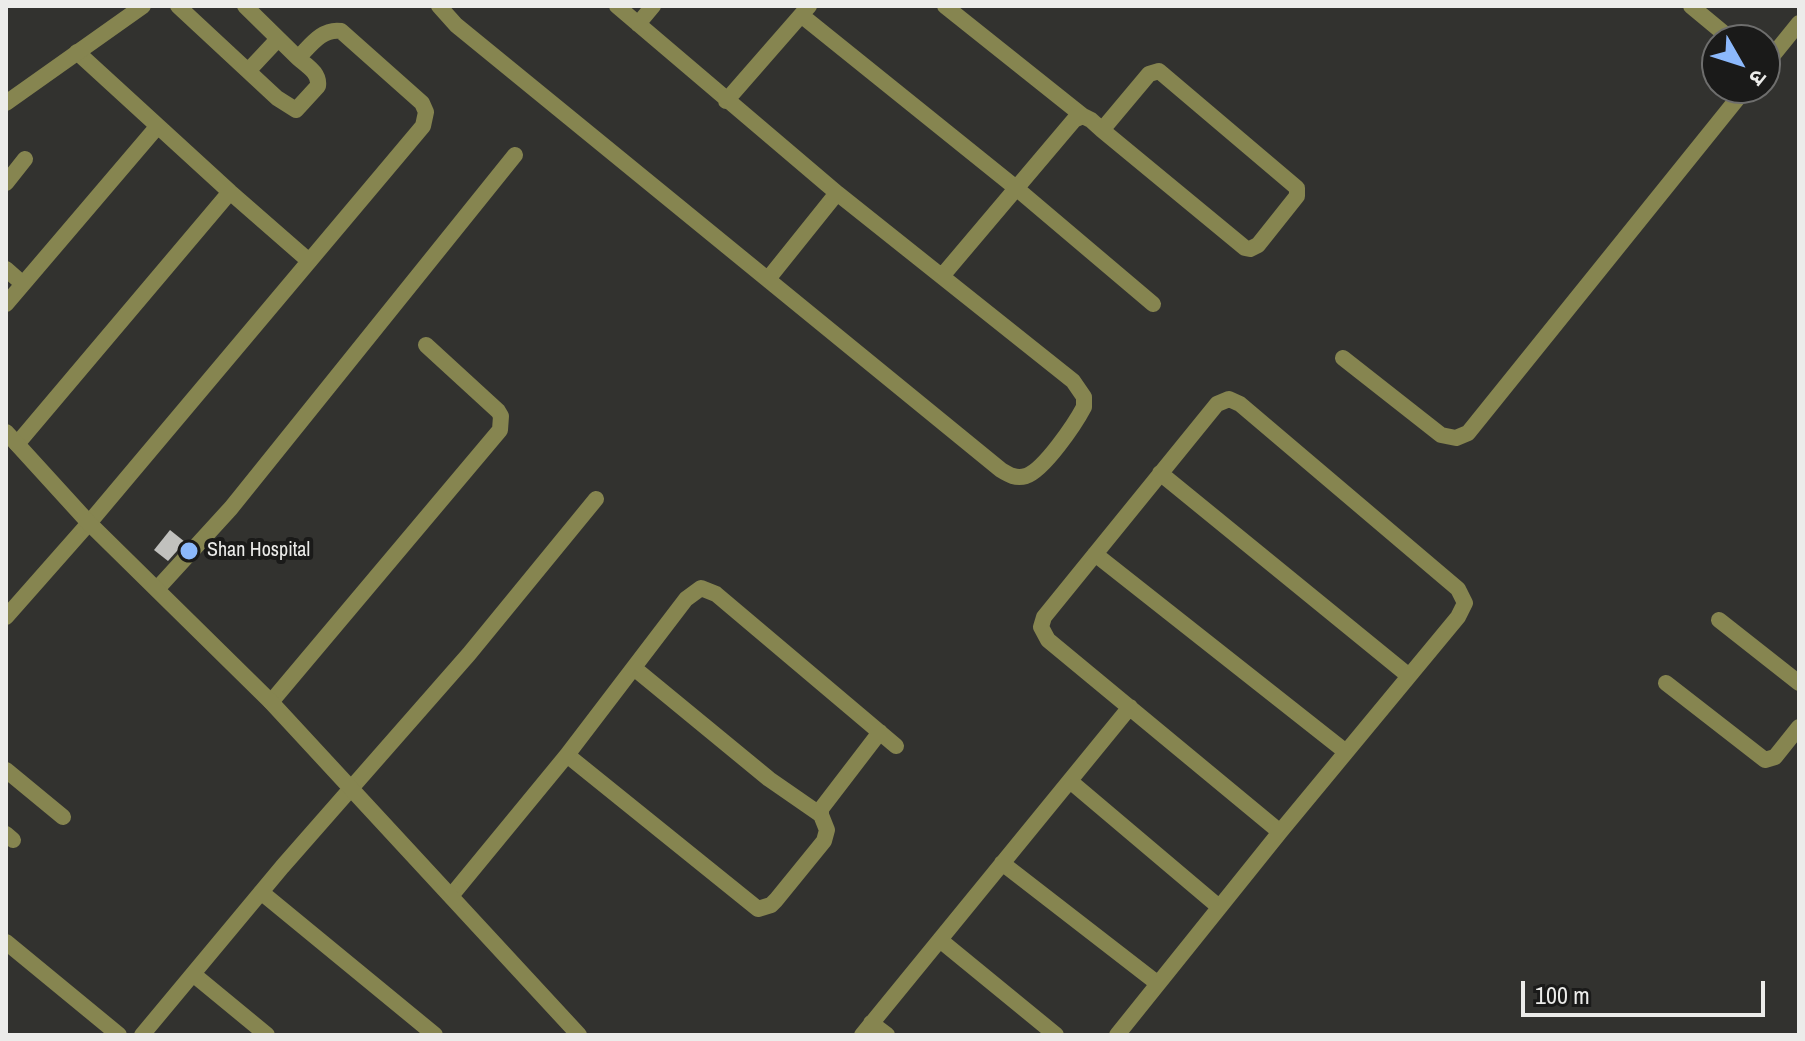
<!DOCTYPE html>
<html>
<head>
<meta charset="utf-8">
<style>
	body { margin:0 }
	#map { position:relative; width:1805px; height:1041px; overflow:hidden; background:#32322f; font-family:"Archivo Narrow","Noto Sans Devanagari",sans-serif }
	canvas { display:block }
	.frame { position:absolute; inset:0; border:8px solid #ececea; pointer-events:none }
	.north { position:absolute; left:1701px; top:24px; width:80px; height:80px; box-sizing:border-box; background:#1a1a19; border:2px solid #6e6e6d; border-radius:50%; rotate:129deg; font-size:22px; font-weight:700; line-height:32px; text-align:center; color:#ececea }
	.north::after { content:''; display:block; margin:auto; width:28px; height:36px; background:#8cb9fc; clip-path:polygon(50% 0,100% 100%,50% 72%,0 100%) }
	.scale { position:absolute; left:1521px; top:981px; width:244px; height:36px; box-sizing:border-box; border:4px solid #ececea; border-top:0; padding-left:10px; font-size:24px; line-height:28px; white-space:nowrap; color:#ececea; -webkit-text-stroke:6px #1a1a19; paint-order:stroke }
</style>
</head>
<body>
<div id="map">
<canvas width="1805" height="1041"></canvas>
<div class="frame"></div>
<div class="north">उ</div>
<div class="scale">100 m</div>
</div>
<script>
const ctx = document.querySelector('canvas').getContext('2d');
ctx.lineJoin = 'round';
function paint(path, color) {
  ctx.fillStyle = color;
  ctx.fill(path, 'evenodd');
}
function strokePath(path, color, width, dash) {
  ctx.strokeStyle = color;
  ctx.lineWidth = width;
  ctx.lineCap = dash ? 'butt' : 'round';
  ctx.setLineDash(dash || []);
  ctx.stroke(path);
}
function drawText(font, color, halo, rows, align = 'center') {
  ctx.font = font + ' "Archivo Narrow",sans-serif';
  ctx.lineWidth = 8;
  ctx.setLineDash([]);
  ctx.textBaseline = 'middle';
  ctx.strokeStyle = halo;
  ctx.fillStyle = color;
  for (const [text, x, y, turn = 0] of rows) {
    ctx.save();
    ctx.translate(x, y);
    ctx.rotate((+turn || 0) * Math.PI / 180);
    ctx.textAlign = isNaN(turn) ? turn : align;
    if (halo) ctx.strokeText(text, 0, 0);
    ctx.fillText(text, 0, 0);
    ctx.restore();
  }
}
paint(new Path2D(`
	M170,530l15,12 -17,19 -14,-11z`), '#c1c1be');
strokePath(new Path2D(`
	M178,6l99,92 19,12 22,-24c2,-13 -11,-20 -20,-28
	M439,6l17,19 545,445c8,5 15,9 25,6 18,-6 49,-52 58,-69v-10l-11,-16 -236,-188 -220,-187
	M945,6l138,110
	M1691,6l41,34
	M801,15l215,173 137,116
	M638,24l15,-18
	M77,52l153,140 79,69
	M1765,65l34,-42
	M248,71l30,-32
	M726,101l83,-95
	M6,183l19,-24
	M6,269l17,15
	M942,276l132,-156 9,-4 8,4 11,10 143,118 5,1 8,-4 39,-49v-8l-138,-117 -10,3 -47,56
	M768,279l69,-86
	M6,304l151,-177
	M1343,358l98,77 15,3 12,-5 278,-345
	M17,444l213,-252
	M1160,473l249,203
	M1095,554l251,198
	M157,589l74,-81 284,-353
	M6,617l83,-94 334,-397 3,-14 -4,-9 -81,-72c-19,-3 -31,15 -43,27l-53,-52
	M1719,620l80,63
	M634,668l135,111 52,36
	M1666,683l99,77 10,-3 24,-30
	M271,702l229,-272 1,-14 -3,-5 -72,-66
	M567,755l191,154 13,-4 5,-5 48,-59 3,-11 -6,-15v-6l59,-77
	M6,770l57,47
	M1070,781l149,126
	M6,834l7,6
	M1002,863l155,120
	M261,892l174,143
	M451,896l116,-141 119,-156 15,-11 15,6 180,152
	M940,940l116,95
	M6,942l113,93
	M193,974l74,61
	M871,1023l16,12
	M142,1035l140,-168 187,-213 127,-155
	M862,1035l268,-328
	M1117,1035l163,-203 178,-215 7,-14 -7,-14 -218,-185 -11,-5 -12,5 -173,213 -3,10 7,13 232,192`), '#868550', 16);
strokePath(new Path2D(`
	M6,103l137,-97
	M6,432l83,91 182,179 308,333`), '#868550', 16);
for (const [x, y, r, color] of [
	[189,551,10,"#8cb9fc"]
]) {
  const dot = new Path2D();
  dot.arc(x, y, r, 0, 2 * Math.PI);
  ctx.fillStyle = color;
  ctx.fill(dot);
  strokePath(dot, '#1a1a19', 3);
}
drawText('20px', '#ececea', '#1a1a19', [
	["Shan Hospital",207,551]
], 'left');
</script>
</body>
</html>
